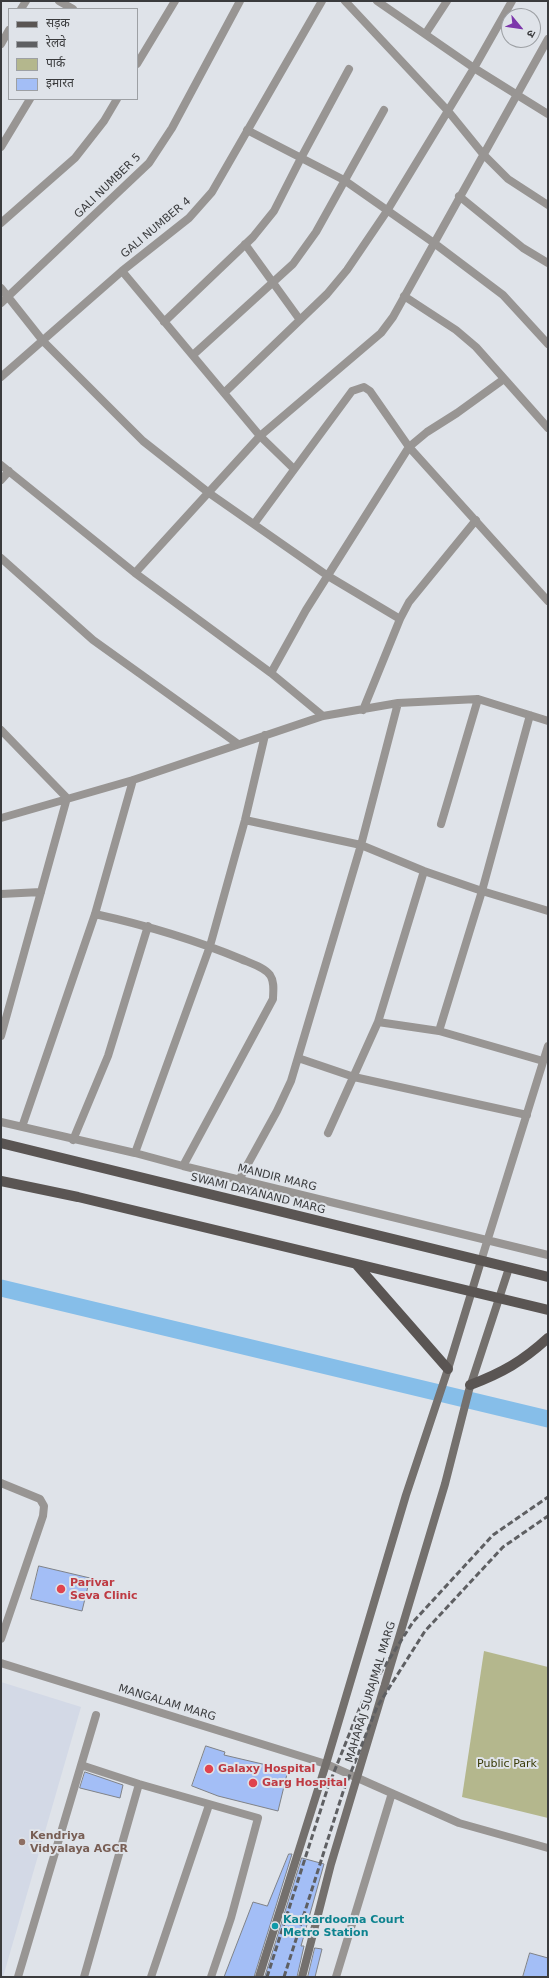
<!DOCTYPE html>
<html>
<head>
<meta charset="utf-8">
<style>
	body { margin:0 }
	#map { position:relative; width:549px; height:1978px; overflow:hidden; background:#dfe3e9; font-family:"DejaVu Sans","Noto Sans Devanagari",sans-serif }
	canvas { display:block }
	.frame { position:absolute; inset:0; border:2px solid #3a3b3d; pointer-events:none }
	.legend { position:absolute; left:8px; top:8px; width:130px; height:92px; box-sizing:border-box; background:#dfe3e9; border:1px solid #9da0a4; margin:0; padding:5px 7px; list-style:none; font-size:12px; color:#3a3b3d }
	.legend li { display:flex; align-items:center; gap:8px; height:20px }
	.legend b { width:20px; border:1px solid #9da0a4 }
	.north { position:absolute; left:501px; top:8px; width:40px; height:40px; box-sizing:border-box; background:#dfe3e9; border:1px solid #9da0a4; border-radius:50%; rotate:119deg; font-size:11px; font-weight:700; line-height:16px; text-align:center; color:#3a3b3d }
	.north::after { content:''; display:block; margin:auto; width:14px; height:18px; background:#7c37ab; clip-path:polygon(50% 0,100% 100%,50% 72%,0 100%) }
</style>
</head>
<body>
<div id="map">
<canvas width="549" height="1978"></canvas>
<div class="frame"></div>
<ul class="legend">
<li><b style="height:5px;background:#5a5553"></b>सड़क</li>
<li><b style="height:5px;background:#5e5f62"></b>रेलवे</li>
<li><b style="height:11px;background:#b4b78d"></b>पार्क</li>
<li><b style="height:11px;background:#a3bef6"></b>इमारत</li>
</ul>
<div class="north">उ</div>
</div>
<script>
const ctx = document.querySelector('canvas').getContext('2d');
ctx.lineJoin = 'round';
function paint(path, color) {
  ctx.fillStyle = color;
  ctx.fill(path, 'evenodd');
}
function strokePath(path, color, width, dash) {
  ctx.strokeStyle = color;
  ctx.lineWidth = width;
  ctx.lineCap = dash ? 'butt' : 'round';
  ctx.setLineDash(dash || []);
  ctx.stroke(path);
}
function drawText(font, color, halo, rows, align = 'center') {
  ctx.font = font + ' "DejaVu Sans",sans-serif';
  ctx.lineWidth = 4;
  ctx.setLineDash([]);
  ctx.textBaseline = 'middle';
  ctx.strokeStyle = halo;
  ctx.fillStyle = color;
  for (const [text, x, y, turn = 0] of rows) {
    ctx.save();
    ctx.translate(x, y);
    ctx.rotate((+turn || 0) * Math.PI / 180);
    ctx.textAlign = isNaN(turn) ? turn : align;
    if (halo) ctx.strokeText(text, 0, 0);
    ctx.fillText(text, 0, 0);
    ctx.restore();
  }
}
paint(new Path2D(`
	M1,1682l80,25 -78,270h-2z`), '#d3d9e6');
paint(new Path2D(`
	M484,1651l64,16v151l-86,-21z`), '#b4b78d');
strokePath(new Path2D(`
	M1,1288l547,131`), '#86bee9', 17);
const building = new Path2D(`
	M39,1566l51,12 -8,33 -51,-12z
	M206,1746l19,6 -1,3 64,15 -10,41 -60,-15 -26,-10z
	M85,1772l38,13 -3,13 -40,-10z
	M289,1854h3l-38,123h-30l29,-75 14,4z
	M302,1858l22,6 -23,82h3l-7,31h-32z
	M315,1948l7,1 -7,28h-7z
	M530,1953l18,5v19h-25z`);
paint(building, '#a3bef6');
strokePath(building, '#7f8287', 1);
strokePath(new Path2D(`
	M59,1l14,8
	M345,1l103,110 35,43 25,25 40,26
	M377,1l97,67 74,46
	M21,9l5,-8
	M426,33l21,-32
	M1,44l8,-14
	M137,64l38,-63
	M247,130l97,50 90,63 69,52 45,49
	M1,147l29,-48
	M459,196l64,52 25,15
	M1,223l74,-65 29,-37 13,-22
	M245,244l55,76
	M122,271l138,165 34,33
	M1,288l42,53 100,100 66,52 119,83 72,43
	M404,296l52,34 20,17 72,81
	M1,303l148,-140 23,-35 68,-127
	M164,322l89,-85 21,-26 27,-53 48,-89
	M193,355l100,-91 23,-32 68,-122
	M1,377l121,-106 67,-53 23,-26 110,-191
	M224,393l103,-99 20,-24 40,-59 87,-143 38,-67
	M1,465l134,108 136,100 52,43
	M1,480l8,-9
	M254,524l98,-133 12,-4 6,4 39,56 139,154
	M1,558l92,82 145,104
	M135,573l125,-137 121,-103 12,-16 155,-278
	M271,673l35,-63 103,-163 18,-15 30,-19 47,-34
	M363,710l37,-91 9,-17 67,-82
	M1,730l66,68 -66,238
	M1,818l132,-38 190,-64 75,-13 80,-4 70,22
	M245,820l116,25 63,26 58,20 66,20
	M441,824l37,-125
	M1,894l40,-2
	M95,914c50,11 98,25 146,45 9,4 23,8 29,16 5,7 3,17 3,24l-90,167
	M378,1022l61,9 104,30
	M439,1031l43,-140 48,-176
	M298,1058l56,19 173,38
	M1,1122l134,31 48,13 365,89
	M22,1127l73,-213 38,-134
	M328,1133l50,-111 46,-151
	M73,1140l35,-84 40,-130
	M135,1153l75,-207 35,-126 20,-85
	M239,1180l38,-69 14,-30 70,-236 37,-142
	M481,1261l67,-215
	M1,1483l39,16 4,7 -1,10 -42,123
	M1,1663l325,101 133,59 89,25
	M81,1765l58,19 119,34 -27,100 -20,59
	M18,1977l78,-262
	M84,1977l55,-193
	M151,1977l58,-172
	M336,1977l56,-184`), '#989593', 8);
strokePath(new Path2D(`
	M259,1977l67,-213 80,-269 42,-126 33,-108
	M302,1977l29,-113 114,-380 24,-94 40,-122`), '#74706d', 8);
strokePath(new Path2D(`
	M1,1143l547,134
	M1,1181l77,16 470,113
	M356,1264l92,105
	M470,1385c32,-12 53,-24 78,-47`), '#5a5553', 10);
strokePath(new Path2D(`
	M267,1977l61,-190 35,-87 50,-78 80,-87 55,-38
	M284,1977l59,-185 34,-85 48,-76 78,-84 45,-31`), '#5e5f62', 3, [6, 3]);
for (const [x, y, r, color] of [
	[61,1589,5,"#e0444e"],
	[209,1769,5,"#e0444e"],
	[253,1783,5,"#e0444e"],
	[22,1842,4,"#8d6e63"],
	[275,1926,4,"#0f9aa8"]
]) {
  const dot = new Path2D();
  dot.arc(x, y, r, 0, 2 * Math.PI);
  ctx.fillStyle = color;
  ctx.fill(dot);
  strokePath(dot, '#dfe3e9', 1.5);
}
drawText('11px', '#3a3b3d', '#dfe3e9', [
	["GALI NUMBER 5",108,186,-44],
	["GALI NUMBER 4",156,228,-40],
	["MANDIR MARG",277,1178,14],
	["SWAMI DAYANAND MARG",258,1194,14],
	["MAHARAJ SURAJMAL MARG",371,1692,-73],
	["MANGALAM MARG",167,1703,17]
]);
drawText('bold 11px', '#be3a42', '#dfe3e9', [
	["Parivar",70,1583],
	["Seva Clinic",70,1596],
	["Galaxy Hospital",218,1769],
	["Garg Hospital",262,1783]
], 'left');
drawText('11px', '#3a3c08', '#dfe3e9', [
	["Public Park",507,1764]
]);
drawText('bold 11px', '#785e54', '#dfe3e9', [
	["Kendriya",30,1836],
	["Vidyalaya AGCR",30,1849]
], 'left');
drawText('bold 11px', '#0d838f', '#dfe3e9', [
	["Karkardooma Court",283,1920],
	["Metro Station",283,1933]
], 'left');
</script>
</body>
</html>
